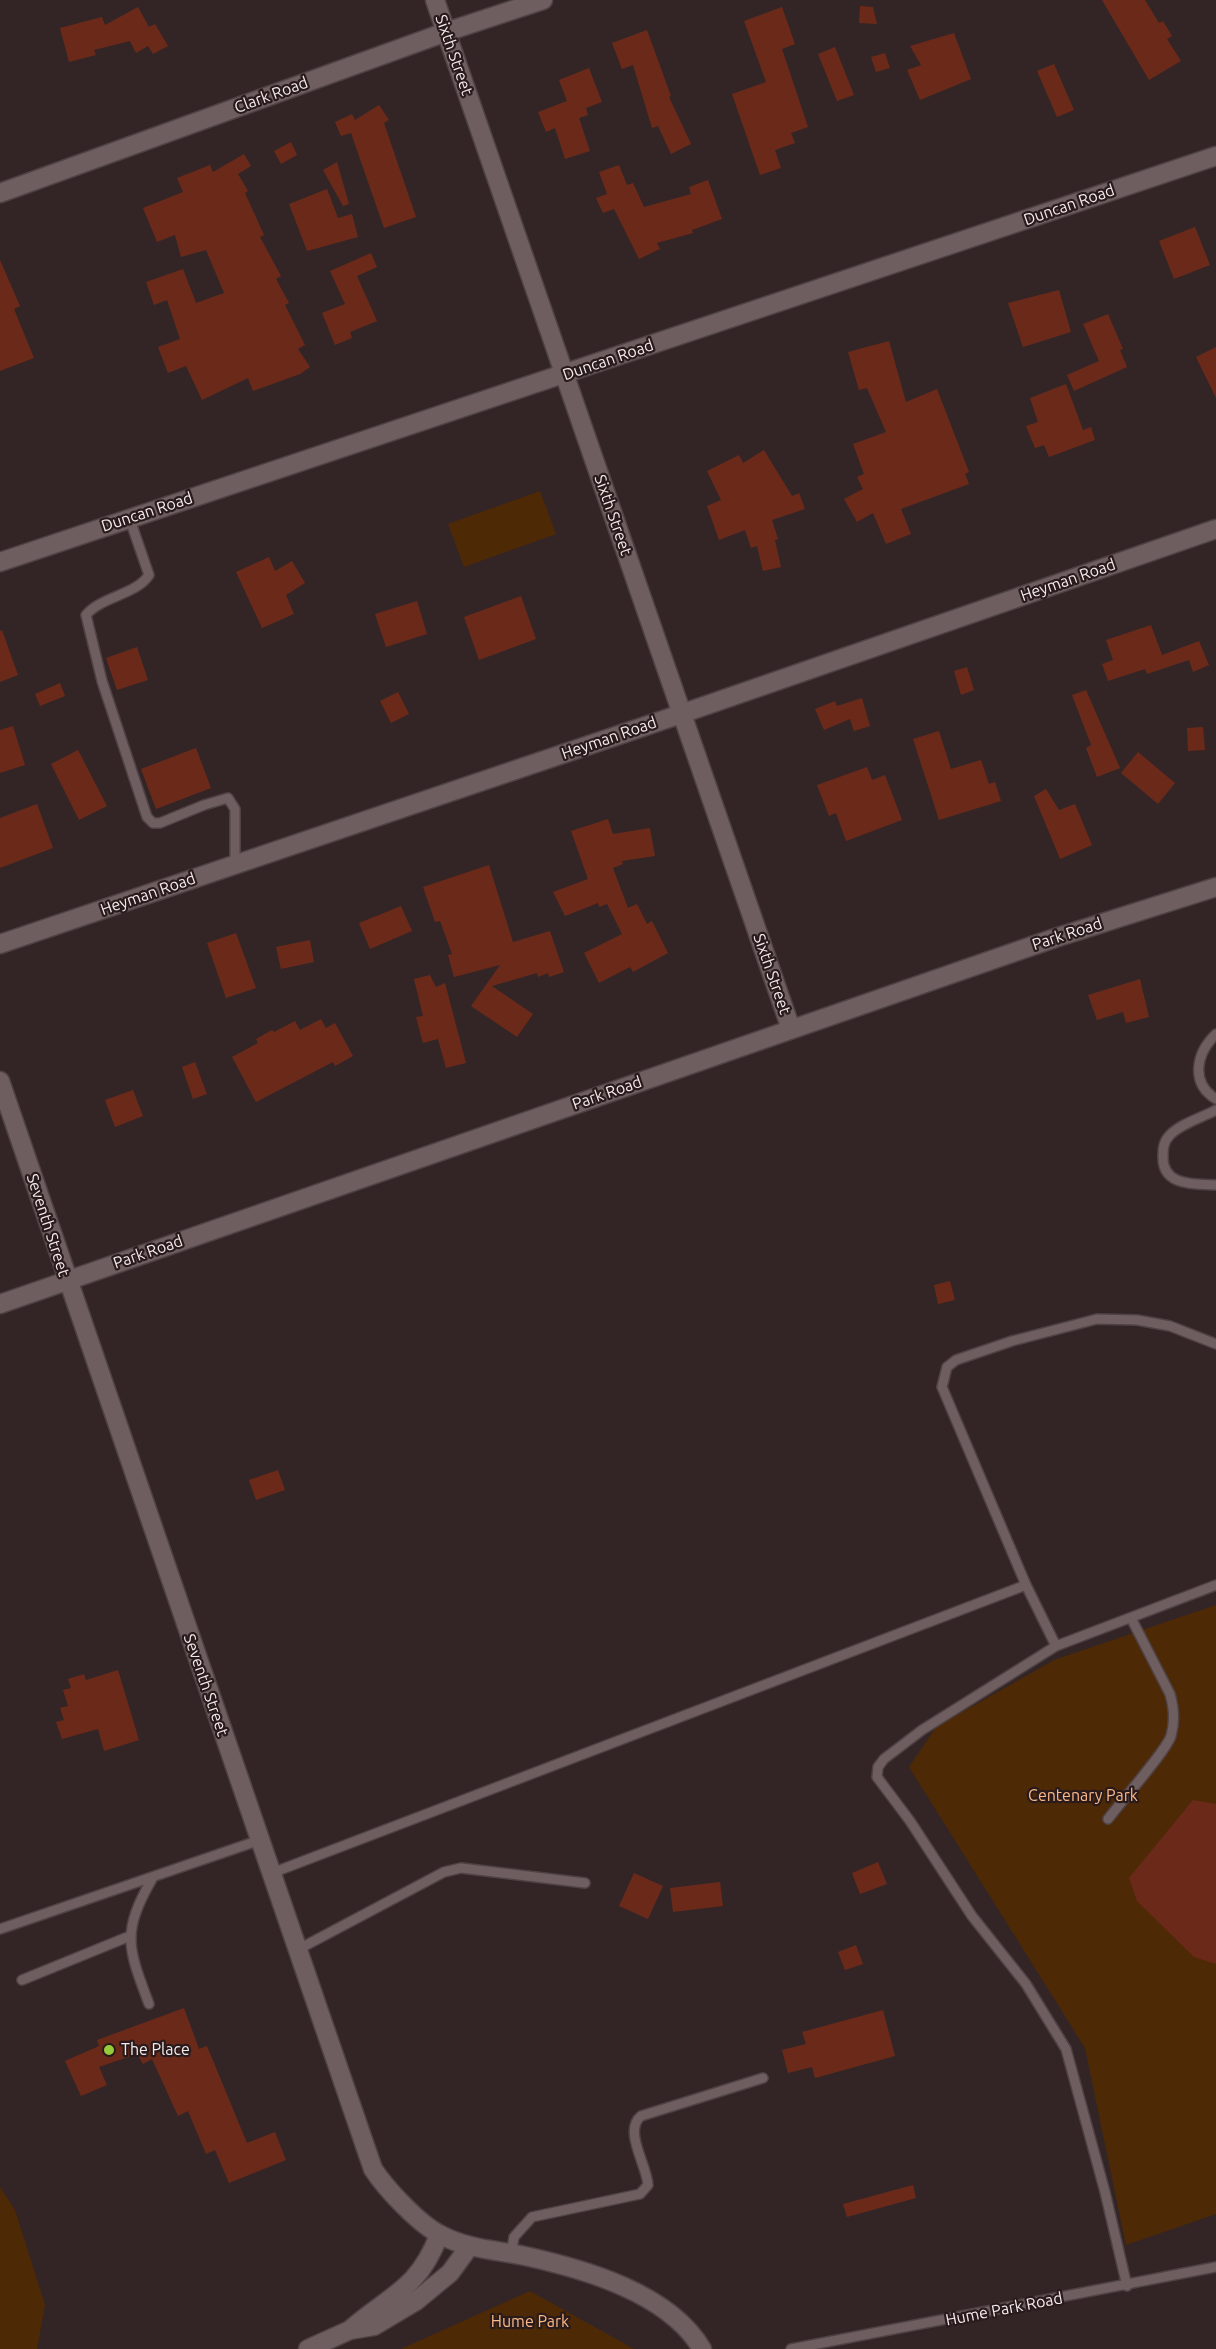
<!DOCTYPE html>
<html>
<head>
<meta charset="utf-8">
<style>
	body { margin:0 }
	canvas { display:block; background:#332426 }
</style>
</head>
<body>
<canvas width="1216" height="2349"></canvas>
<script>
const ctx = document.querySelector('canvas').getContext('2d');
ctx.lineJoin = 'round';
function paint(path, color) {
  ctx.fillStyle = color;
  ctx.fill(path, 'evenodd');
}
function strokePath(path, color, width, dash) {
  ctx.strokeStyle = color;
  ctx.lineWidth = width;
  ctx.lineCap = dash ? 'butt' : 'round';
  ctx.setLineDash(dash || []);
  ctx.stroke(path);
}
function drawText(font, color, halo, rows, align = 'center') {
  ctx.font = font + ' Ubuntu,sans-serif';
  ctx.lineWidth = 4.5;
  ctx.setLineDash([]);
  ctx.textBaseline = 'middle';
  ctx.strokeStyle = halo;
  ctx.fillStyle = color;
  for (const [text, x, y, turn = 0] of rows) {
    ctx.save();
    ctx.translate(x, y);
    ctx.rotate((+turn || 0) * Math.PI / 180);
    ctx.textAlign = isNaN(turn) ? turn : align;
    if (halo) ctx.strokeText(text, 0, 0);
    ctx.fillText(text, 0, 0);
    ctx.restore();
  }
}
paint(new Path2D(`
	M540,491l16,43 -92,33 -16,-43z
	M1216,1605v609l-90,31 -41,-197 -176,-281 27,-40 118,-67z
	M0,2187l15,23 30,95 -8,44h-37z
	M530,2291l104,58h-233z`), '#4e2905');
paint(new Path2D(`
	M1102,0h43l14,23 4,-2 9,15 -5,3 14,22 -32,19z
	M860,6l13,1 4,17 -18,-1z
	M138,7l11,20 6,-3 13,22 -15,8 -5,-8 -12,7 -6,-12 -36,9 2,5 -27,7 -9,-34 42,-11 3,8z
	M782,7l13,37 -13,5 26,78 -17,6 4,10 -20,7 6,18 -21,7 -28,-81 34,-12 -22,-61z
	M647,30l24,66 -2,1 22,47 -20,10 -13,-28 -6,2 -19,-63 -11,4 -10,-26z
	M954,33l17,46 -51,21 -13,-30 14,-5 -11,-19z
	M835,47l19,48 -17,6 -19,-47z
	M885,53l5,15 -14,4 -5,-15z
	M1054,64l20,46 -17,7 -20,-46z
	M589,68l13,34 -16,6 2,7 -9,3 11,33 -25,8 -10,-31 -9,4 -8,-20 29,-11 -8,-21z
	M379,105l10,15 -5,3 32,94 -32,11 -33,-95 -10,3 -6,-14 17,-8 3,6z
	M291,142l6,13 -16,9 -7,-13z
	M244,154l7,12 -13,8 10,17 -3,2 19,42 -4,2 21,39 -5,3 13,24 -4,2 20,40 -7,4 12,18 -10,7 -47,17 -5,-13 -46,22 -16,-34 -18,7 -10,-26 22,-8 -13,-39 -13,5 -8,-23 37,-13 13,34 28,-10 -18,-43 -25,7 -6,-22 -18,7 -14,-34 40,-16 -6,-14 33,-13 3,7z
	M337,162l12,42 -6,2 -20,-36z
	M619,165l8,20 6,-2 11,24 47,-13 -2,-7 19,-7 14,39 -30,11 1,3 -36,10 3,6 -21,10 -25,-50 -11,4 -7,-15 11,-4 -8,-22z
	M327,189l11,29 14,-4 6,23 -51,14 -18,-47z
	M1195,227l15,38 -36,14 -15,-38z
	M371,253l6,14 -20,9 20,45 -27,11 2,6 -17,7 -13,-32 23,-9 -15,-33z
	M0,260l20,46 -6,3 20,49 -34,13z
	M1059,290l12,42 -48,15 -15,-44z
	M1108,314l15,35 -3,1 7,17 -53,24 -7,-16 32,-14 -16,-37z
	M889,341l17,61 31,-13 32,83 -4,2 4,10 -68,25 10,25 -25,10 -13,-31 -16,9 -13,-23 19,-10 -6,-12 7,-3 -11,-30 33,-12 -19,-44 -8,2 -11,-38z
	M1216,347v51l-20,-41z
	M1066,384l17,46 8,-3 4,13 -46,17 -5,-12 -9,3 -9,-22 12,-4 -8,-24z
	M764,450l28,46 7,-3 6,16 -33,11 6,19 -3,1 6,27 -18,4 -6,-25 -6,2 -6,-18 -26,10 -12,-34 14,-6 -14,-29 32,-16 4,8z
	M269,557l6,14 17,-10 13,22 -19,12 8,19 -32,14 -26,-56z
	M521,596l15,43 -57,21 -15,-43z
	M417,601l10,33 -41,13 -11,-33z
	M1151,625l11,30 37,-14 10,24 -16,7 -4,-12 -42,14 -2,-5 -37,12 -6,-17 11,-4 -7,-20z
	M2,630l16,45 -18,7v-51z
	M137,647l11,33 -31,10 -11,-32z
	M967,667l7,23 -13,5 -7,-24z
	M60,683l5,13 -25,10 -5,-12z
	M1086,690l34,78 -23,9 -11,-29 5,-3 -19,-50z
	M398,692l11,22 -18,9 -11,-22z
	M862,698l8,28 -16,5 -4,-12 -26,11 -9,-21 20,-8 2,5z
	M13,726l12,39 -25,8v-43z
	M1203,727l2,23 -17,1 -1,-23z
	M939,731l12,38 30,-9 8,24 6,-2 6,19 -62,19 -26,-81z
	M196,748l15,40 -55,21 -15,-40z
	M78,750l29,56 -28,14 -28,-56z
	M1138,752l37,31 -17,21 -37,-31z
	M867,767l5,13 13,-5 17,45 -56,21 -10,-28 -7,3 -12,-31z
	M1046,789l13,21 16,-6 17,41 -32,14 -26,-63z
	M37,804l16,44 -53,20v-50z
	M608,819l5,15 37,-6 5,28 -33,5 1,3 -10,4 15,40 9,-4 10,20 5,-3 16,32 -35,19 -3,-5 -31,16 -15,-30 38,-19 -15,-30 -8,3 -1,-4 -33,13 -12,-24 35,-13 -17,-48z
	M489,865l24,77 37,-11 14,41 -15,5 -1,-4 -10,4 -1,-4 -45,13 41,28 -16,23 -46,-31 29,-41 -46,12 -6,-22 4,-1 -12,-33 -5,1 -12,-35z
	M401,906l11,25 -42,18 -11,-26z
	M236,933l20,55 -30,10 -19,-55z
	M310,940l4,22 -33,7 -5,-22z
	M430,975l6,12 9,-4 21,80 -20,5 -8,-29 -15,4 -7,-26 7,-1 -9,-37z
	M1140,979l9,38 -23,6 -3,-11 -26,8 -9,-25z
	M321,1019l5,9 9,-5 18,33 -18,10 -2,-4 -77,40 -24,-45 26,-14 -2,-4 16,-9 2,2 21,-11 5,9z
	M195,1062l12,32 -14,5 -11,-32z
	M133,1090l10,26 -28,11 -10,-27z
	M950,1281l5,19 -17,4 -4,-19z
	M278,1470l7,20 -29,10 -7,-20z
	M118,1670l21,70 -35,11 -6,-22 -36,10 -6,-17 8,-2 -4,-12 8,-2 -5,-16 8,-2 -3,-9 16,-5 2,6z
	M1193,1800l23,4v160l-22,-7 -57,-56 -8,-23z
	M878,1862l9,22 -27,10 -8,-21z
	M634,1873l29,13 -15,33 -29,-13z
	M720,1882l3,24 -50,6 -3,-24z
	M856,1945l7,19 -18,6 -7,-18z
	M184,2008l15,41 8,-3 40,97 28,-11 11,28 -57,23 -14,-33 -9,4 -18,-43 -10,5 -26,-57 -9,5 -6,-10 -38,13 8,18 -26,11 -16,-35 34,-15 -2,-6z
	M883,2010l12,46 -80,22 -3,-11 -24,6 -6,-23 24,-6 -4,-12z
	M913,2185l3,13 -69,19 -4,-13z`), '#6b2a19');
const lane = new Path2D(`
	M129,517l20,58c-13,20 -47,21 -63,40l16,66 45,136 6,6h7l44,-18 24,-7 7,11v56
	M1216,1034c-20,19 -26,49 0,65
	M1216,1110c-13,7 -36,14 -46,25 -6,6 -7,12 -7,21 -1,30 30,28 53,29
	M1026,1585l-84,-198 5,-20 9,-7 56,-19 85,-22 40,1 33,6 46,18
	M1056,1646l160,-61
	M1108,1819c12,-16 58,-68 63,-83 4,-14 3,-28 -1,-42l-39,-76
	M272,1873l754,-288 30,61 -134,84 -38,29 -6,8 -1,10 33,44 62,95 54,68 40,65 39,143 22,94
	M0,1929l260,-89
	M297,1950l147,-78 17,-4 124,15
	M22,1980l108,-44
	M149,2004c-21,-56 -28,-71 3,-125
	M511,2254l3,-17 18,-20 108,-23 8,-9c-1,-20 -25,-54 -7,-69l122,-38
	M791,2349l425,-82`);
const street = new Path2D(`
	M435,0l356,1029
	M0,193l446,-161 97,-32
	M0,562l1216,-406
	M0,944l681,-230 535,-185
	M0,1081l373,1088c13,20 47,56 68,66 26,14 55,15 84,21 59,13 144,37 177,93
	M0,1304l1055,-366 161,-51
	M350,2330c41,-36 68,-40 89,-95
	M308,2349l42,-19 24,-4 42,-25 34,-28 19,-26`);
strokePath(lane, '#4f4244', 12);
strokePath(street, '#4f4244', 21);
strokePath(lane, '#6f5e5f', 9);
strokePath(street, '#6f5e5f', 18);
for (const [x, y, r, color] of [
	[109,2050,6,"#96cc3a"]
]) {
  const dot = new Path2D();
  dot.arc(x, y, r, 0, 2 * Math.PI);
  ctx.fillStyle = color;
  ctx.fill(dot);
  strokePath(dot, '#291b1c', 2);
}
drawText('16px', '#f5ebec', '#291b1c', [
	["Sixth Street",454,55,71],
	["Clark Road",271,95,-20],
	["Duncan Road",1069,205,-19],
	["Duncan Road",608,360,-19],
	["Duncan Road",147,512,-18],
	["Sixth Street",613,515,71],
	["Heyman Road",1068,580,-19],
	["Heyman Road",609,738,-19],
	["Heyman Road",148,894,-19],
	["Park Road",1067,934,-18],
	["Sixth Street",772,974,71],
	["Park Road",607,1093,-19],
	["Seventh Street",48,1225,72],
	["Park Road",148,1252,-19],
	["Seventh Street",206,1685,71],
	["Hume Park Road",1004,2309,-11]
]);
drawText('16px', '#fcb986', '#291b1c', [
	["Centenary Park",1083,1796],
	["Hume Park",530,2322]
]);
drawText('16px', '#f5ebec', '#291b1c', [
	["The Place",121,2050]
], 'left');
</script>
</body>
</html>
